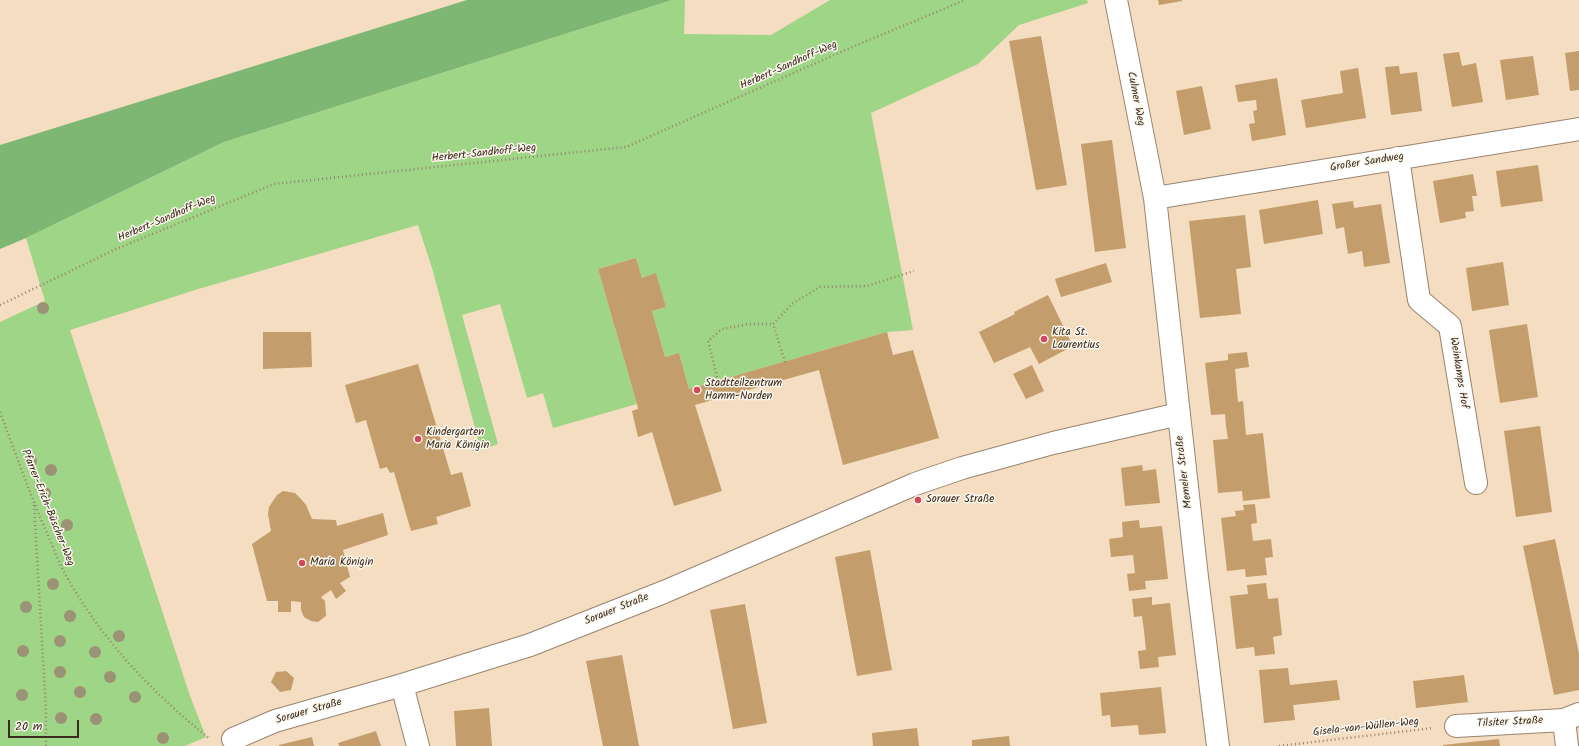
<!DOCTYPE html>
<html>
<head>
<meta charset="utf-8">
<style>
	body { margin:0 }
	#map { position:relative; width:1579px; height:746px; overflow:hidden; background:#f4ddc0; font-family:Kalam,sans-serif }
	canvas { display:block }
	.scale { position:absolute; left:8px; top:720px; width:71px; height:18px; box-sizing:border-box; border:2px solid #3b2a1e; border-top:0; padding-left:5px; font-size:12px; line-height:14px; white-space:nowrap; color:#3b2a1e; -webkit-text-stroke:3px #fbf7ec; paint-order:stroke }
</style>
</head>
<body>
<div id="map">
<canvas width="1579" height="746"></canvas>
<div class="scale">20 m</div>
</div>
<script>
const ctx = document.querySelector('canvas').getContext('2d');
ctx.lineJoin = 'round';
function paint(path, color) {
  ctx.fillStyle = color;
  ctx.fill(path, 'evenodd');
}
function strokePath(path, color, width, dash) {
  ctx.strokeStyle = color;
  ctx.lineWidth = width;
  ctx.lineCap = dash ? 'butt' : 'round';
  ctx.setLineDash(dash || []);
  ctx.stroke(path);
}
function drawText(font, color, halo, rows, align = 'center') {
  ctx.font = font + ' Kalam,sans-serif';
  ctx.lineWidth = 3;
  ctx.setLineDash([]);
  ctx.textBaseline = 'middle';
  ctx.strokeStyle = halo;
  ctx.fillStyle = color;
  for (const [text, x, y, turn = 0] of rows) {
    ctx.save();
    ctx.translate(x, y);
    ctx.rotate((+turn || 0) * Math.PI / 180);
    ctx.textAlign = isNaN(turn) ? turn : align;
    if (halo) ctx.strokeText(text, 0, 0);
    ctx.fillText(text, 0, 0);
    ctx.restore();
  }
}
paint(new Path2D(`
	M672,0h13l-1,34 87,1 59,-35h257l1,3 -69,22 -41,39 -107,49 42,217 -26,2 -198,57 -10,-36 -14,4 -13,-46 14,-4 -10,-33 -14,4 -6,-20 -38,11 39,135 -84,24 -10,-35 -16,5 -27,-94 -38,11 36,129 -17,6 -49,-182 -14,-43 -223,65 -125,40 120,366 16,41 -21,9h-185v-424l45,-21 -19,-63 198,-96z`), '#9ed586');
paint(new Path2D(`
	M467,0h205l-448,142 -198,96 -26,11v-104z`), '#7eb673');
paint(new Path2D(`
	M1158,0h24v1l-23,4z
	M1041,36l26,149 -31,5 -27,-149z
	M1579,51v39l-9,1 -5,-38z
	M1459,52l3,14 14,-3 7,39 -31,5 -9,-53z
	M1533,56l6,39 -33,5 -6,-40z
	M1399,66l1,8 17,-2 5,39 -31,4 -6,-48z
	M1358,68l8,50 -60,10 -5,-28 42,-7 -3,-22z
	M1277,78l9,57 -34,6 -3,-17 6,-1 -2,-12 4,-1 -1,-10 -18,2 -3,-17z
	M1202,86l9,43 -27,6 -8,-44z
	M1112,140l14,108 -31,4 -14,-108z
	M1538,165l5,36 -42,6 -5,-36z
	M1473,174l4,22h-5l2,15 -9,1 1,6 -26,5 -7,-42z
	M1318,200l5,34 -59,10 -5,-34z
	M1353,201l1,7 27,-4 9,59 -26,4 -2,-16 -14,3 -4,-27 -8,2 -4,-25z
	M1245,215l6,52 -15,2 5,45 -41,4 -11,-97z
	M636,258l6,20 14,-5 10,34 -14,4 13,46 14,-4 10,36 198,-57 6,23 20,-5 26,88 -96,27 -24,-95 -124,35 27,86 -48,15 -22,-74 -14,5 -6,-26 6,-2 -1,-5 -39,-135z
	M1503,262l6,43 -37,6 -6,-43z
	M1106,263l6,19 -51,15 -6,-18z
	M1048,295l25,51 -34,18 -9,-17 -36,16 -15,-31 36,-18 -1,-2z
	M1527,324l11,73 -38,6 -11,-73z
	M263,332h48l1,35 -49,2z
	M1247,352l2,15 -14,2 3,33 5,-1 3,34 17,-2 7,65 -27,3 -1,-10 -24,2 -5,-53 15,-1 -2,-13 -1,-12 -14,1 -6,-52 23,-3v-6z
	M418,364l33,111 11,-3 9,34 -35,11 2,7 -27,7 -17,-59 -4,1 -3,-6 -7,2 -14,-49 -10,3 -11,-38z
	M1032,365l12,26 -18,8 -13,-25z
	M1540,426l12,86 -36,5 -12,-86z
	M1142,465l1,6 13,-2 4,34 -35,3 -4,-38z
	M283,491l12,2 6,6 5,6 6,14 24,1 1,6 46,-13 5,22 -45,15 7,27 -10,6 6,8 -10,8 -5,-9 -10,7 4,4 1,15 -8,6 -7,-1 -7,-4 -3,-7v-8l-10,-1v11h-13v-11h-11l-15,-57 19,-13 -3,-17 1,-7 8,-12z
	M1255,504l2,19 -6,1 2,17 18,-2 2,18 -8,1 2,17 -21,2 -1,-8 -18,2 -6,-53 15,-2 -1,-5 9,-1 -1,-5z
	M1139,520l1,8 22,-2 6,53 -23,2 1,8 -17,2 -2,-17 8,-1 -2,-18 -22,2 -2,-18 14,-2 -1,-15z
	M1555,539l24,115v36l-25,5 -31,-149z
	M870,550l22,120 -35,6 -22,-119z
	M1266,583l2,16 10,-1 4,37 -9,2 2,17 -20,2 -1,-9 -18,2 -6,-53 18,-2 -1,-9z
	M1152,597v8l18,-2 6,52 -18,2 1,10 -19,2 -2,-18 8,-1 -2,-19 -2,-15 -8,1 -2,-18z
	M745,604l22,119 -34,6 -23,-119z
	M622,655l17,91h-36l-17,-85z
	M1288,668l2,17 47,-5 3,20 -47,5 2,15 -31,3 -5,-53z
	M286,671l8,7 -3,12 -11,2 -9,-10 5,-10z
	M1464,675l4,27 -52,6 -3,-27z
	M1161,687l5,46 -27,2 -1,-10 -27,2 -1,-12 -8,1 -2,-23z
	M489,708l3,38h-36l-2,-35z
	M917,728l2,18h-46l-1,-13z
	M376,731l5,15h-42l-1,-3z
	M1009,736l1,10h-38v-6z
	M312,737l2,9h-35v-1z
	M1499,739l1,7h-57v-1z`), '#c39d6b');
const minor = new Path2D(`
	M1116,0l39,198 42,379 21,169
	M1398,158l21,142 31,26 26,157
	M1155,198l424,-69
	M402,685l16,61
	M1564,720l3,26
	M1456,726l108,-6 15,-6
	M233,739l42,-18 127,-36 128,-40 134,-53 251,-108 47,-16 91,-25 126,-29`);
strokePath(minor, '#98846f', 24);
strokePath(new Path2D(`
	M0,305l116,-56 158,-65 352,-37 224,-99 115,-48
	M785,362l-12,-38 19,-20 28,-17 47,-1 47,-15
	M718,381l-10,-40 14,-12 26,-5h25
	M0,412c15,40 29,80 46,119 6,13 11,27 17,39 36,67 88,122 147,169
	M34,505l12,206v35
	M1279,746l154,-18`), '#98846f', 2.5, [1, 3]);
strokePath(minor, '#fff', 22);
ctx.fillStyle = '#9c9275';
for (const [x, y] of [
	[43,308],
	[31,461],
	[51,470],
	[45,493],
	[67,525],
	[53,584],
	[26,607],
	[70,616],
	[119,636],
	[60,641],
	[23,651],
	[95,652],
	[60,672],
	[110,677],
	[80,692],
	[22,695],
	[135,697],
	[61,718],
	[96,719],
	[163,738]
]) {
  ctx.beginPath();
  ctx.arc(x, y, 6, 0, 2 * Math.PI);
  ctx.fill();
}
for (const [x, y, r, color] of [
	[1044,339,4,"#d1495b"],
	[697,390,4,"#d1495b"],
	[418,439,4,"#d1495b"],
	[918,500,4,"#d1495b"],
	[302,563,4,"#d1495b"]
]) {
  const dot = new Path2D();
  dot.arc(x, y, r, 0, 2 * Math.PI);
  ctx.fillStyle = color;
  ctx.fill(dot);
  strokePath(dot, '#fbf7ec', 1.5);
}
drawText('11px', '#3b2a1e', '#fbf7ec', [
	["Herbert-Sandhoff-Weg",789,66,-24],
	["Culmer Weg",1135,99,79],
	["Herbert-Sandhoff-Weg",484,154,-6],
	["Großer Sandweg",1367,163,-9],
	["Herbert-Sandhoff-Weg",167,219,-23],
	["Weinkamps Hof",1458,373,81],
	["Memeler Straße",1185,472,-97],
	["Pfarrer-Erich-Büscher-Weg",47,508,68],
	["Sorauer Straße",617,610,-22],
	["Sorauer Straße",309,712,-16],
	["Tilsiter Straße",1510,723,-3],
	["Gisela-van-Wüllen-Weg",1366,728,-6]
]);
drawText('11px', '#3b2a1e', '#fbf7ec', [
	["Kita St.",1052,333],
	["Laurentius",1052,346],
	["Stadtteilzentrum",705,384],
	["Hamm-Norden",705,397],
	["Kindergarten",426,433],
	["Maria Königin",426,446],
	["Sorauer Straße",926,500],
	["Maria Königin",310,563]
], 'left');
</script>
</body>
</html>
